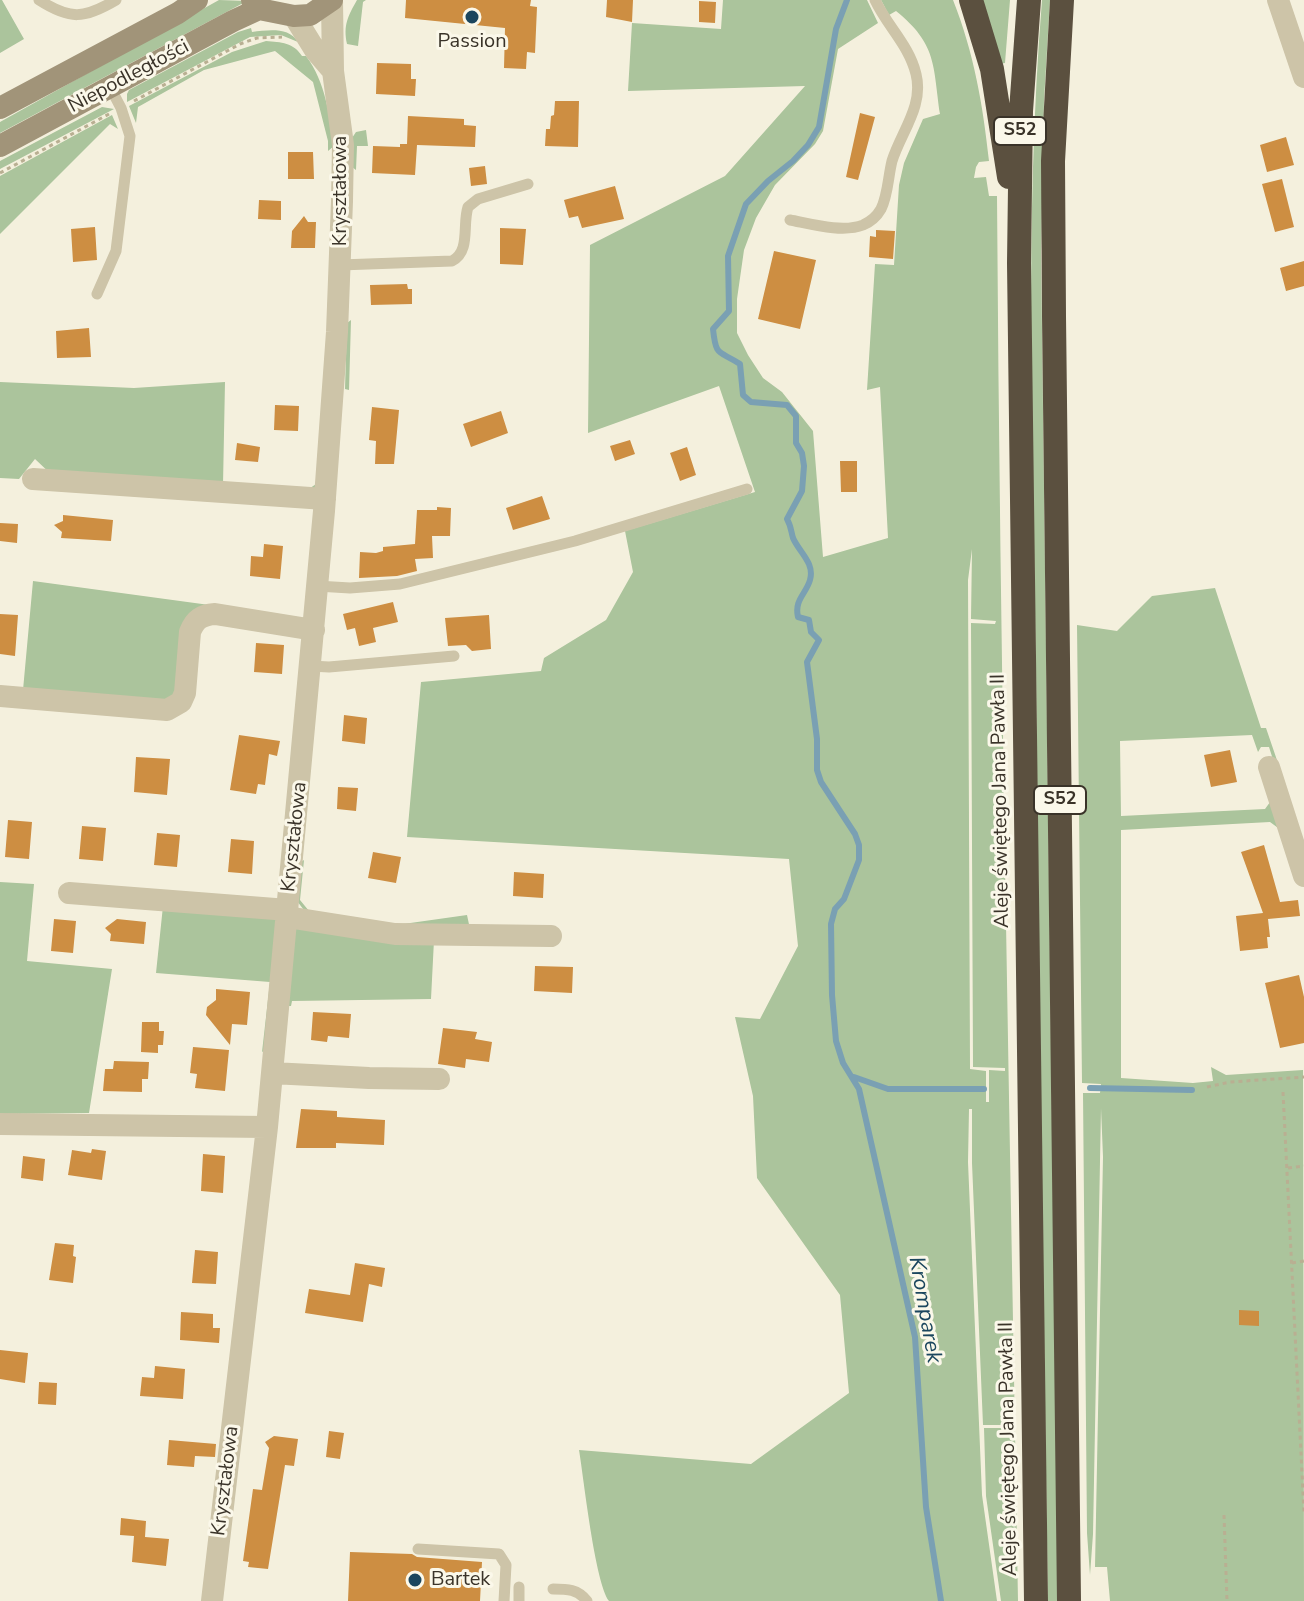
<!DOCTYPE html>
<html>
<head>
<meta charset="utf-8">
<style>
	body { margin:0 }
	canvas { display:block; background:#f4f0dd }
</style>
</head>
<body>
<canvas width="1304" height="1601"></canvas>
<script>
const ctx = document.querySelector('canvas').getContext('2d');
ctx.lineJoin = 'round';
function paint(path, color) {
  ctx.fillStyle = color;
  ctx.fill(path, 'evenodd');
}
function strokePath(path, color, width, dash) {
  ctx.strokeStyle = color;
  ctx.lineWidth = width;
  ctx.lineCap = dash ? 'butt' : 'round';
  ctx.setLineDash(dash || []);
  ctx.stroke(path);
}
function drawText(font, color, halo, rows, align = 'center') {
  ctx.font = font + ' "Nunito Sans",sans-serif';
  ctx.lineWidth = 6;
  ctx.setLineDash([]);
  ctx.textBaseline = 'middle';
  ctx.strokeStyle = halo;
  ctx.fillStyle = color;
  for (const [text, x, y, turn = 0] of rows) {
    ctx.save();
    ctx.translate(x, y);
    ctx.rotate((+turn || 0) * Math.PI / 180);
    ctx.textAlign = isNaN(turn) ? turn : align;
    if (halo) ctx.strokeText(text, 0, 0);
    ctx.fillText(text, 0, 0);
    ctx.restore();
  }
}
paint(new Path2D(`
	M0,0h2l22,39 -24,14z
	M219,0l28,1 -247,132v-11z
	M357,0h9l-3,2 -5,44 -11,-2c-4,-19 1,-28 10,-44z
	M723,0h144l11,23 -40,26 -15,82 -8,13 -40,41 -19,33 -12,32 -7,49v34l11,22 15,23 19,14 31,39 10,126 65,-19 -8,-151 -13,3 8,-126 19,1 5,-80 5,-22 19,-44 17,-5c-7,-49 -3,-70 -44,-103l-7,4 -8,-15h72c21,53 30,105 36,161l-10,1 -3,5 -2,11 12,-1 3,19h8c3,469 13,937 21,1405h-17l-15,-105 -2,-68h25l1,-3h-27l-11,-262v-54h-3l-1,53 14,333 15,106h-388c-14,-19 -25,-121 -30,-151l172,14 98,-71 -9,-98 -83,-117 -4,-82 -18,-79 25,2 38,-73 -9,-87 -382,-22 14,-155 120,-11 3,-13 62,-38 27,-48 -8,-41 130,-39 -36,-106 -131,47 2,-188 135,-69 80,-90 -177,5 4,-68 89,6zM972,549l-1,70 25,2 -1,3 -24,-1 2,444 32,1v3l-16,-1v32h-3v-31l-16,-2 -2,-489z
	M981,0h29l-5,63 -5,1z
	M1042,0h8l-6,100 -3,151 17,1350h-10c-5,-306 -9,-621 -12,-932 -3,-223 -12,-447 6,-669z
	M251,28l1,4c17,-2 37,-5 46,10l-17,-7 -31,2 -123,65v-8l2,-4 109,-58z
	M266,41c15,1 28,2 36,15h4c20,27 23,58 28,90l-6,5v-10l-15,-59 -38,-31 -71,19 -66,37 -2,16 -7,-17 103,-54z
	M102,107l12,2 -114,60v-8z
	M112,115l6,14 -8,-5 -110,110v-58z
	M366,130l2,16h-11l-1,24 -4,-3v-29l4,-6z
	M351,320l-2,70 -4,-1 2,-66z
	M0,382l134,6 91,-6 -2,103 83,6 10,-7 4,-50 2,4 -5,48 -10,8h-16l-237,-17 -19,-18 -16,20 -19,-1z
	M33,581l272,37 -100,-8 -32,92 -150,-12z
	M1215,588l46,140h5l14,41h-4l-7,-22h-8l-3,5 -6,-17 -132,6 1,75 144,-7 8,-11 12,35 -15,-11 -149,8v248l72,5 20,-2 -2,-14 15,8 77,-5 1,531h-194l-3,-34h-12l8,-410 -2,-49 -8,426 -3,41 -3,-42 -4,-440h17l1,-9 -19,-1 -5,-458 40,6 35,-35z
	M304,860l-4,40 9,11 80,15 78,-11 3,14 -74,1 -89,-16 -10,-13 4,-39z
	M0,882l34,2 -7,77 85,8 -23,144 -89,1z
	M163,906l116,9 -12,134 -5,3 8,-70 -114,-9z
	M293,926l141,14 -3,59 -139,2 -1,5h-4z`), '#abc49c');
strokePath(new Path2D(`
	M847,0l-11,29 -17,98 -11,18 -15,16 -25,20 -22,23 -18,52 1,55 -16,18c3,29 6,21 27,35l3,31 8,7 36,3 9,11v27l6,10 2,13 -2,25 -15,28c4,7 4,12 6,19 6,14 22,25 17,42 -4,14 -16,20 -12,37l11,3 2,12 8,8 -12,22 10,77v31l4,12 34,52 4,11v15l-15,39 -9,10 -4,15 1,71 4,46 7,22 16,26 56,248 11,170 15,94
	M854,1077l34,12h96
	M1090,1088l102,2`), '#7aa0b3', 6);
paint(new Path2D(`
	M406,0h125l-1,6 7,1 -2,46 -8,-1 -1,17 -22,-1 1,-40 -100,-10z
	M607,0h26l-1,22 -26,-5z
	M699,1l17,1 -1,21 -16,-1z
	M377,63l34,1v15h5l-1,17 -39,-2z
	M555,101h24l-1,46 -33,-1 1,-17h4l1,-13 3,-1z
	M860,113l15,4 -17,63 -12,-3z
	M408,116l56,3v6l12,1 -1,21 -58,-2 -2,30 -43,-2 1,-27 27,1v-3h7z
	M1286,137l8,28 -27,7 -7,-27z
	M288,152h25l1,27h-26z
	M485,166l2,18 -16,2 -2,-18z
	M1282,179l12,48 -19,5 -13,-48z
	M615,186l9,33 -42,9 -4,-12 -9,2 -5,-18z
	M259,200l22,1v19l-23,-1z
	M304,216l4,6h8l-1,26h-24l1,-17z
	M95,227l2,33 -24,2 -2,-33z
	M500,228l26,1 -3,36 -23,-1z
	M876,230l19,1 -2,28 -24,-2 1,-21 6,1z
	M774,251l42,9 -16,69 -42,-10z
	M1304,261v25l-18,5 -6,-23z
	M407,284l1,5h4v15l-41,1 -1,-20z
	M89,328l2,29 -34,1 -1,-27z
	M275,405l24,1 -1,25 -24,-1z
	M372,407l27,3 -5,54h-19l1,-23 -7,-1z
	M501,411l7,22 -37,14 -8,-23z
	M630,440l5,14 -20,7 -5,-15z
	M237,443l23,4 -2,15 -23,-2z
	M687,447l9,28 -16,6 -10,-28z
	M840,461h17v31h-16z
	M542,496l8,23 -37,11 -7,-22z
	M437,507l14,1 -1,28h-18l1,22 -18,1 2,12 -20,5 -38,2 1,-26 16,1 7,-2v-4l32,-3 2,-34h20z
	M63,515l50,5 -2,21 -50,-3 1,-6 -8,-7 9,-4z
	M0,523l18,1 -1,19 -17,-2z
	M264,544l19,2 -3,33 -30,-3 1,-20 12,1z
	M393,602l5,20 -25,6 3,14 -17,4 -4,-18 -8,2 -4,-16z
	M0,614l18,1 -3,41 -15,-2z
	M489,615l2,34 -19,2 -6,-6 -18,1 -3,-28z
	M256,643l28,2 -2,29 -28,-2z
	M344,715l23,3 -2,26 -23,-3z
	M239,735l41,6 -3,15 -8,-2 -4,31 -7,-1 -2,10 -26,-4z
	M1230,750l7,32 -26,5 -7,-32z
	M136,757l34,2 -3,36 -33,-3z
	M338,787l20,1 -2,23 -19,-2z
	M8,820l24,2 -3,37 -24,-2z
	M82,826l24,2 -3,33 -24,-2z
	M157,833l23,2 -3,32 -23,-2z
	M231,839l23,2 -2,33 -24,-2z
	M1264,845l16,57 18,-2 2,16 -32,3 2,18h-3l1,11 -28,3 -4,-35 27,-3 -22,-61z
	M373,852l28,5 -5,26 -28,-5z
	M514,872l30,2 -1,24 -30,-2z
	M54,919l22,2 -3,32 -22,-2z
	M117,919l29,3 -2,22 -34,-3 1,-7 -6,-6z
	M535,966l38,1 -1,26 -38,-2z
	M1299,975l5,22v46l-24,5 -15,-65z
	M216,989l34,3 -3,33 -15,-1 -2,21 -24,-30 1,-8 9,-7z
	M313,1012l38,2 -2,24 -21,-2 -1,6 -16,-2z
	M142,1022h17v9h5l-1,14h-5v8l-17,-1z
	M443,1028l34,4 -2,7 17,3 -3,20 -23,-3 -1,9 -27,-4z
	M193,1047l36,3 -4,41 -30,-3 2,-14 -7,-1z
	M114,1061l35,1 -1,17h-6v13l-39,-1 2,-22h8z
	M301,1109l36,2v6l48,3 -1,25 -48,-2v5h-40z
	M92,1149l14,2 -4,29 -34,-5 4,-25 19,3z
	M203,1154l22,2 -2,37 -22,-2z
	M23,1156l22,3 -2,22 -22,-3z
	M55,1243l19,2 -1,11 3,1 -3,26 -24,-3z
	M195,1250l23,2 -2,32 -24,-1z
	M355,1263l30,5 -3,19 -13,-3 -6,38 -58,-9 4,-24 41,6z
	M1239,1310l20,1v15l-20,-1z
	M181,1312l32,2v14h7l-1,15 -39,-3z
	M0,1350l28,3 -3,30 -25,-4z
	M155,1366l30,3 -2,30 -43,-3 2,-19 12,1z
	M39,1382l18,1 -1,22 -18,-1z
	M329,1431l15,2 -4,26 -14,-2z
	M274,1436l24,3 -4,27 -9,-1 -17,104 -20,-2 1,-5 -6,-1 10,-72 9,1 7,-42 -4,-6z
	M169,1440l47,4 -1,13 -20,-1 -1,11 -27,-2z
	M121,1518l25,3 -1,16 24,2 -3,27 -34,-4 2,-26 -14,-1z
	M350,1552l62,2 5,3 65,5 -2,39h-132z`), '#cd8e42');
strokePath(new Path2D(`
	M134,101l106,-57 17,-6 25,-1
	M0,173l109,-59
	M1207,1087l23,-5 74,-5
	M1283,1092l21,421
	M1288,1168l16,-2
	M1292,1263l12,-2
	M1224,1515l3,86`), '#b9af92', 3, [4, 4]);
strokePath(new Path2D(`
	M39,0c31,20 45,19 77,0
	M790,220c21,4 53,13 73,5 7,-3 14,-9 18,-16 7,-14 7,-32 11,-48 9,-29 32,-55 24,-87 -7,-29 -29,-48 -41,-74
	M340,265l112,-4c19,-10 10,-36 16,-54l10,-8 50,-15
	M97,294l19,-43 14,-115 -9,-28 -11,-21
	M317,586l33,2 50,-4 175,-43 172,-52
	M311,666l18,1 125,-11
	M418,1549l81,5 7,11 -2,36
	M553,1589c14,0 25,0 34,12
	M519,1601v-14`), '#cdc4a8', 11);
strokePath(new Path2D(`
	M1278,0l26,77
	M294,16l21,34 18,21
	M33,479l292,20
	M0,696l167,14 14,-8 4,-9 5,-61c5,-13 12,-17 25,-18l99,16
	M1269,767l35,109
	M69,893l219,17
	M287,917l108,17 156,2
	M272,1073l97,5 70,1
	M0,1124l267,3
	M212,1601l55,-474 57,-616 13,-179 5,-131 1,-56 -10,-74 -1,-71`), '#cdc4a8', 22);
strokePath(new Path2D(`
	M252,0l7,9 35,7 16,-1 22,-15
	M0,108l178,-95 19,-13
	M0,146l233,-125 26,-12`), '#a19479', 22);
strokePath(new Path2D(`
	M971,0l21,69 17,108
	M1029,0l-8,111 -2,152 17,1338
	M1062,0l-9,161 1,155 15,1285`), '#5b503f', 24);
for (const [x, y, r, color] of [
	[472,17,8,"#1b465e"],
	[415,1580,8,"#1b465e"]
]) {
  const dot = new Path2D();
  dot.arc(x, y, r, 0, 2 * Math.PI);
  ctx.fillStyle = color;
  ctx.fill(dot);
  strokePath(dot, '#fbf8ea', 3);
}
for (const [x, y, w] of [
	[1020,131,52],
	[1060,800,52]
]) {
  const box = new Path2D();
  box.roundRect(x - w / 2, y - 14, w, 28, 6);
  ctx.fillStyle = '#fbf8ea';
  ctx.fill(box);
  strokePath(box, '#3a3329', 2);
}
drawText('bold 18px', '#3a3329', null, [
	["S52",1020,131],
	["S52",1060,800]
]);
drawText('20px', '#3a3329', '#fbf8ea', [
	["Passion",472,42],
	["Bartek",431,1580,"left"]
]);
drawText('20px', '#3a3329', '#fbf8ea', [
	["Niepodległości",129,77,-28],
	["Kryształowa",341,191,-90],
	["Aleje świętego Jana Pawła II",1001,801,-91],
	["Kryształowa",295,837,-84],
	["Aleje świętego Jana Pawła II",1009,1449,-91],
	["Kryształowa",226,1481,-83]
]);
drawText('italic 22px', '#1b465e', '#fbf8ea', [
	["Kromparek",924,1310,80]
]);
</script>
</body>
</html>
